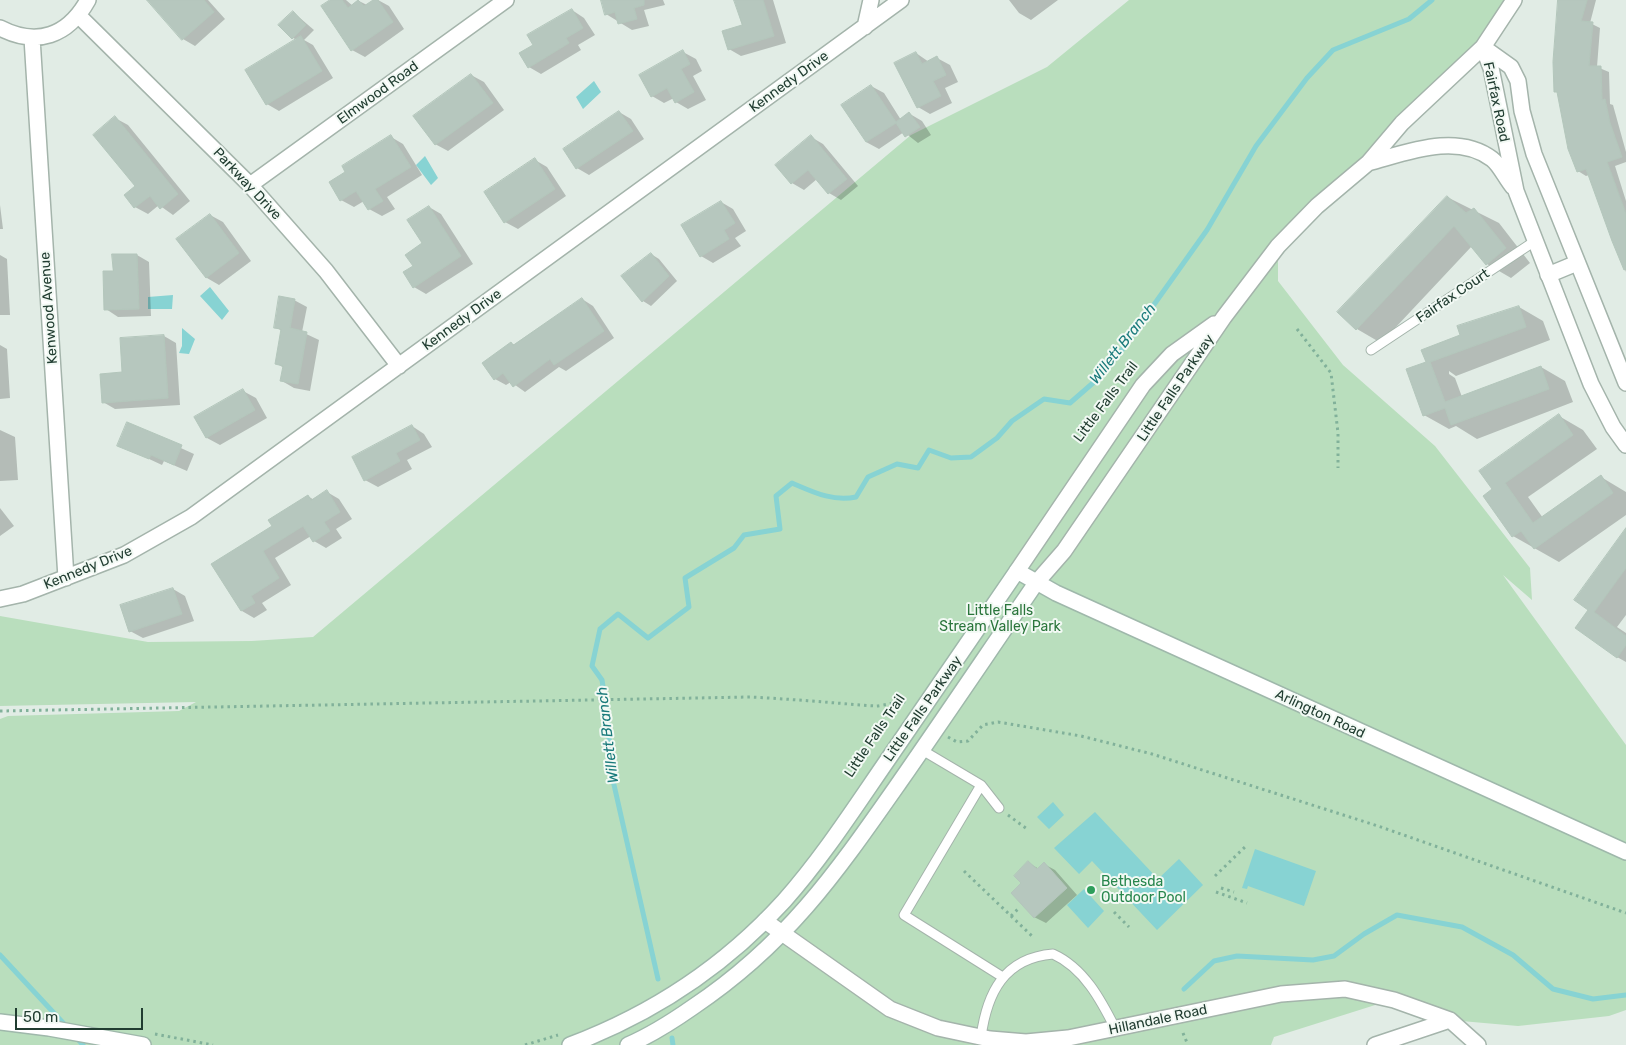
<!DOCTYPE html>
<html>
<head>
<meta charset="utf-8">
<style>
	body { margin:0 }
	#map { position:relative; width:1626px; height:1045px; overflow:hidden; background:#e1ece5; font-family:Rubik,sans-serif }
	canvas { display:block }
	.scale { position:absolute; left:15px; top:1008px; width:128px; height:22px; box-sizing:border-box; border:2px solid #213d31; border-top:0; padding-left:6px; font-size:15px; line-height:18px; white-space:nowrap; color:#213d31; -webkit-text-stroke:4px #f2f9f4; paint-order:stroke }
</style>
</head>
<body>
<div id="map">
<canvas width="1626" height="1045"></canvas>
<div class="scale">50 m</div>
</div>
<script>
const ctx = document.querySelector('canvas').getContext('2d');
ctx.lineJoin = 'round';
function paint(path, color) {
  ctx.fillStyle = color;
  ctx.fill(path, 'evenodd');
}
function strokePath(path, color, width, dash) {
  ctx.strokeStyle = color;
  ctx.lineWidth = width;
  ctx.lineCap = dash ? 'butt' : 'round';
  ctx.setLineDash(dash || []);
  ctx.stroke(path);
}
function drawText(font, color, halo, rows, align = 'center') {
  ctx.font = font + ' Rubik,sans-serif';
  ctx.lineWidth = 4;
  ctx.setLineDash([]);
  ctx.textBaseline = 'middle';
  ctx.strokeStyle = halo;
  ctx.fillStyle = color;
  for (const [text, x, y, turn = 0] of rows) {
    ctx.save();
    ctx.translate(x, y);
    ctx.rotate((+turn || 0) * Math.PI / 180);
    ctx.textAlign = isNaN(turn) ? turn : align;
    if (halo) ctx.strokeText(text, 0, 0);
    ctx.fillText(text, 0, 0);
    ctx.restore();
  }
}
paint(new Path2D(`
	M1129,0h383l-29,47 -205,199v35l65,84 92,81 95,122 2,32 -29,-25 123,170v265l-17,6 -91,10 -68,-6 -59,-20 -117,37 -3,8h-1271v-326l8,-3 171,-5 17,-9 -196,4v-90l148,26 104,-1 61,-4 598,-502 136,-68z`), '#b9debd');
paint(new Path2D(`
	M594,81l7,11 -18,17 -7,-12z
	M425,156l13,22 -7,7 -15,-20z
	M210,287l19,24 -7,9 -22,-24z
	M173,295l-1,14h-24v-12z
	M182,328l13,11 -6,15 -10,-1 3,-7z
	M1053,802l11,13 -15,14 -12,-12z
	M1095,812l63,67 21,-20 24,26 -46,45 -65,-69 -13,13 -25,-26z
	M1255,849l61,22 -12,35 -56,-20 -1,3 -5,-1z
	M1084,889l20,22 -16,17 -21,-23z`), '#87d3d3');
paint(new Path2D(`
	M160,0h48l17,19 -30,27 -12,-7z
	M332,0h14l7,6 6,-5 8,4 11,-5 11,6 15,23 -39,28 -13,-7z
	M603,0h60l2,5 -21,5 5,16 -17,4 -26,-16z
	M736,0h37l13,43 -45,13 -12,-7 14,-23z
	M1009,0h49l-27,20 -12,-7z
	M1558,0h38l-6,23 10,5 -3,39 12,5 1,32 3,1 13,47v10l-11,4 11,35v71l-37,-97 -3,1 -8,-5 -20,-78 -2,-2z
	M572,10l12,8 11,17 -17,10 3,5 -40,24 -12,-7 6,-22z
	M293,12l21,18 -10,10 9,5 20,33 -54,33 -12,-7 30,-64 -4,-2z
	M683,52l13,7 6,12 -9,5 13,24 -18,9 -12,-7 -2,-4 -10,5 -12,-7z
	M916,53l13,9 8,-4 13,7 8,17 -13,6 7,15 -22,11 -12,-7z
	M471,75l13,7 20,28 -56,41 -13,-7z
	M871,86l13,7 17,27 9,-6 12,7 9,14 -13,8 -14,-11 -25,17 -13,-7z
	M619,112l12,7 13,20 -55,36 -12,-7z
	M115,118l13,7 62,76 -17,14 -14,-10 -11,9 -13,-7 2,-21z
	M391,137l12,7 19,31 -35,22 8,12 -13,7 -13,-7 -5,-8 -10,6 -13,-7 6,-28z
	M811,137l12,7 35,42 -17,14 -12,-7 -12,-14 -13,11 -12,-7z
	M535,160l12,7 19,29 -48,33 -13,-7z
	M1447,197l52,26 31,40 -19,15 -24,-14 -15,-18 -91,97 -24,-14z
	M721,202l12,7 13,22 -11,7 6,8 -28,17 -12,-7z
	M0,205l3,24h-3z
	M429,207l12,7 32,50 -47,30 -12,-7v-20l10,-23z
	M210,215l13,7 28,39 -32,24 -12,-7z
	M651,254l8,5 18,22 -26,25 -8,-5z
	M0,255l7,4 3,56h-10z
	M137,255l12,7 2,54 -33,1 -12,-8 8,-37z
	M582,299l11,7 21,32 -48,33 -7,-4 -34,25 -14,-10 -5,3 -11,-6 16,-36 4,2z
	M294,300l13,7 -5,25 17,8 -9,51 -16,-3 -12,-7 2,-13 -8,-5 6,-32 -7,-4z
	M1519,307l24,14 7,19 -94,36 -7,-5v3l6,4 7,19 79,-30 24,14 8,21 -96,37 -21,-13 -7,3 -25,-14 3,-52 34,-27z
	M164,336l12,7 4,62 -65,4 -12,-7 21,-28z
	M0,345l7,4 3,49 -10,1z
	M243,391l13,7 11,20 -47,27 -13,-7 -11,-20z
	M1559,416l24,14 14,19 -69,48 15,21 58,-41 25,15v23l-67,47 -46,-26 -28,-40 9,-6z
	M128,424l66,30 -7,17 -23,-10 -2,4 -43,-20z
	M412,426l12,8 8,13 -25,13 5,9 -34,18 -13,-7z
	M0,430l15,7 3,43 -18,1z
	M327,492l12,7 13,20 -16,10 6,9 -16,10 -12,-7 -3,-5 -36,22 16,27 -29,18 5,7 -13,8 -12,-7 -29,-47 61,-38 34,-30 6,4z
	M0,508l14,18 -14,10z
	M1626,530v85l-9,12 9,6v29l-9,-5 -28,-47z
	M173,589l12,7 9,25 -51,17 -13,-7z
	M1029,863l10,6 5,-5 11,6 22,25 -31,28 -12,-6 -11,-33z`), '#0003');
strokePath(new Path2D(`
	M0,955l66,71
	M658,979l-46,-203 -5,-64 -5,-32 -10,-14 8,-37 18,-15 30,24 41,-31 -4,-29 49,-30 10,-13 36,-6 -4,-33 16,-13c21,9 41,19 64,14l12,-20 29,-13 21,4 11,-18 22,8 20,-1 26,-19 15,-17 32,-22 26,4 31,-27 20,-25 86,-121 49,-84 51,-68 26,-28 76,-31 23,-19
	M1184,989l30,-28 23,-5 76,4 21,-4 30,-22 33,-19 65,12 51,28 40,34 40,10 33,-4
	M75,1036l8,9
	M672,1038l1,7`), '#87d3d3', 5);
const building = new Path2D(`
	M147,0h57l10,12 -32,28z
	M330,0h12l6,8 10,-8 6,6 9,-6h5l15,22 -42,29 -30,-45z
	M601,0h43v5l-10,3 3,11 -19,5 -3,-12 -10,3z
	M734,0h29l11,36 -46,14 -6,-19 20,-6z
	M1558,0h29l-6,21 12,1 -4,44h12l1,34 3,-1 5,24 12,34 -15,5 19,52v55l-2,1 -12,-29 -26,-72 -9,3 -9,-23 -11,-57h-3l-1,-30z
	M572,9l11,19 -17,10 3,5 -41,25 -9,-15 14,-8 -6,-10z
	M293,11l13,14 -14,14 -14,-14z
	M301,36l21,35 -56,34 -21,-35z
	M683,50l7,14 -9,5 13,23 -19,11 -8,-15 -16,9 -12,-22z
	M916,52l6,12 15,-8 9,19 -13,6 8,15 -24,12 -23,-45z
	M471,74l22,29 -58,42 -22,-29z
	M871,85l25,37 13,-10 11,15 -15,10 -9,-14 -30,19 -25,-37z
	M619,111l14,20 -57,38 -13,-20z
	M115,116l63,78 -18,15 -10,-13 -16,12 -10,-13 11,-9 -42,-51z
	M391,135l20,32 -36,22 8,12 -15,9 -12,-19 -16,10 -11,-19 16,-10 -3,-6z
	M811,135l36,44 -19,15 -20,-24 -17,14 -16,-19z
	M535,158l20,31 -51,34 -20,-31z
	M1447,196l19,17 8,-5 32,40 -20,17 -32,-39 -98,104 -19,-18z
	M721,201l14,22 -11,7 5,9 -29,18 -19,-32z
	M429,206l32,50 -48,32 -10,-16 10,-6 -8,-11 17,-12 -15,-23z
	M210,214l29,39 -33,25 -30,-39z
	M651,253l18,23 -27,26 -21,-26z
	M112,254h25l2,55 -35,1 -1,-39h10z
	M279,296l16,3 -5,29 17,4 -9,52 -18,-3 3,-15 -8,-2 6,-35 -7,-1z
	M582,298l22,33 -50,34 -4,-6 -37,28 -10,-14 -9,7 -12,-17 29,-21 2,3z
	M1519,306l7,21 -96,35 15,40 96,-36 8,23 -98,36 -6,-17 -22,8 -17,-47 20,-7 -5,-12 39,-15 -3,-9z
	M164,335l4,63 -66,5 -2,-29 22,-2 -2,-34z
	M243,389l12,21 -49,28 -12,-21z
	M1559,414l14,21 -68,48 28,40 68,-48 12,18 -79,56 -13,-18 -9,6 -29,-41 9,-7 -13,-18z
	M127,422l55,23 -8,20 -23,-10 -2,4 -32,-13z
	M412,425l8,15 -24,13 4,8 -36,20 -12,-24z
	M327,490l13,22 -16,10 6,9 -17,11 -10,-16 -40,25 16,27 -28,18 4,7 -14,8 -30,-47 61,-38 -4,-6 40,-25 3,5z
	M1626,528v40l-32,44 32,24v9l-9,13 -42,-30 13,-18 -14,-10z
	M173,588l9,26 -53,18 -9,-27z
	M1028,861l9,8 7,-7 23,26 -33,30 -23,-25 10,-10 -7,-7z`);
paint(building, '#b6c7be');
strokePath(building, '#b3c6bb', 1);
const service = new Path2D(`
	M1371,350l164,-109
	M922,750l59,35 18,23
	M981,785l-77,130 97,61
	M981,1037c6,-44 23,-79 72,-83 31,14 48,46 63,76`);
const minor = new Path2D(`
	M79,16l171,169 76,86 73,95
	M865,27l6,-27
	M0,28c37,19 68,8 88,-28
	M32,38l34,540
	M250,185l256,-185
	M1548,275l29,-12
	M0,599l23,-5 101,-39 67,-38 710,-517
	M765,921l125,88 48,19 52,11 36,3 42,-4 213,-44 64,-5 49,11 56,20 28,25
	M1375,1045l75,-25`);
const tertiary = new Path2D(`
	M1483,47l8,21 25,123 75,193 22,43 13,18
	M1483,47l28,20 7,14 4,30 12,43 92,229
	M1368,163c38,-10 88,-31 124,-4 8,6 14,20 21,28
	M1017,571l126,-186 29,-31 42,-30
	M1036,583l28,-32 160,-234 54,-71 39,-40 51,-43 34,-40 81,-76 31,-47`);
const secondary = new Path2D(`
	M0,1022l49,6 94,17
	M570,1045c82,-31 155,-79 214,-144 40,-45 73,-97 107,-146 42,-61 84,-122 126,-184l39,22 570,259
	M628,1045c23,-10 45,-24 65,-38 94,-63 143,-134 206,-224 46,-66 91,-133 137,-200`);
strokePath(service, '#a4b4ab', 11);
strokePath(minor, '#a4b4ab', 18);
strokePath(tertiary, '#a4b4ab', 18);
strokePath(secondary, '#9fb8ab', 18);
strokePath(new Path2D(`
	M1297,329l34,44 7,60v35
	M0,711l750,-14c42,2 83,6 125,9 10,0 25,-7 34,-2
	M948,737l9,5 11,-1 15,-16 15,-3 83,14 71,18 226,72 248,87
	M1008,815l19,14
	M964,871l70,67
	M1215,876l30,-29 3,1
	M1221,888l13,4
	M1216,892l31,11
	M1114,912l15,15
	M1011,916l8,-8
	M1183,1033l5,12
	M155,1034l58,11
	M525,1045l33,-10`), '#81b19a', 3, [2.5, 4]);
strokePath(service, '#fff', 9);
strokePath(minor, '#fff', 15);
strokePath(tertiary, '#fff', 15);
strokePath(secondary, '#fff', 15);
for (const [x, y, r, color] of [
	[1091,890,5,"#2e9e5b"]
]) {
  const dot = new Path2D();
  dot.arc(x, y, r, 0, 2 * Math.PI);
  ctx.fillStyle = color;
  ctx.fill(dot);
  strokePath(dot, '#f2f9f4', 2);
}
drawText('14px', '#213d31', '#f2f9f4', [
	["Kennedy Drive",789,82,-36],
	["Elmwood Road",378,93,-36],
	["Fairfax Road",1496,102,78],
	["Parkway Drive",247,184,47],
	["Fairfax Court",1453,296,-34],
	["Kenwood Avenue",49,308,-94],
	["Kennedy Drive",462,320,-36],
	["Little Falls Parkway",1176,388,-56],
	["Little Falls Trail",1106,402,-53],
	["Kennedy Drive",88,568,-22],
	["Little Falls Parkway",923,709,-55],
	["Arlington Road",1320,714,25],
	["Little Falls Trail",875,736,-56],
	["Hillandale Road",1158,1020,-12]
]);
drawText('14px', '#2a753b', '#f2f9f4', [
	["Little Falls",1000,611],
	["Stream Valley Park",1000,627]
]);
drawText('14px', '#27864d', '#f2f9f4', [
	["Bethesda",1101,882],
	["Outdoor Pool",1101,898]
], 'left');
drawText('italic 15px', '#197a7b', '#f2f9f4', [
	["Willett Branch",1123,344,-52],
	["Willett Branch",608,735,-97]
]);
</script>
</body>
</html>
